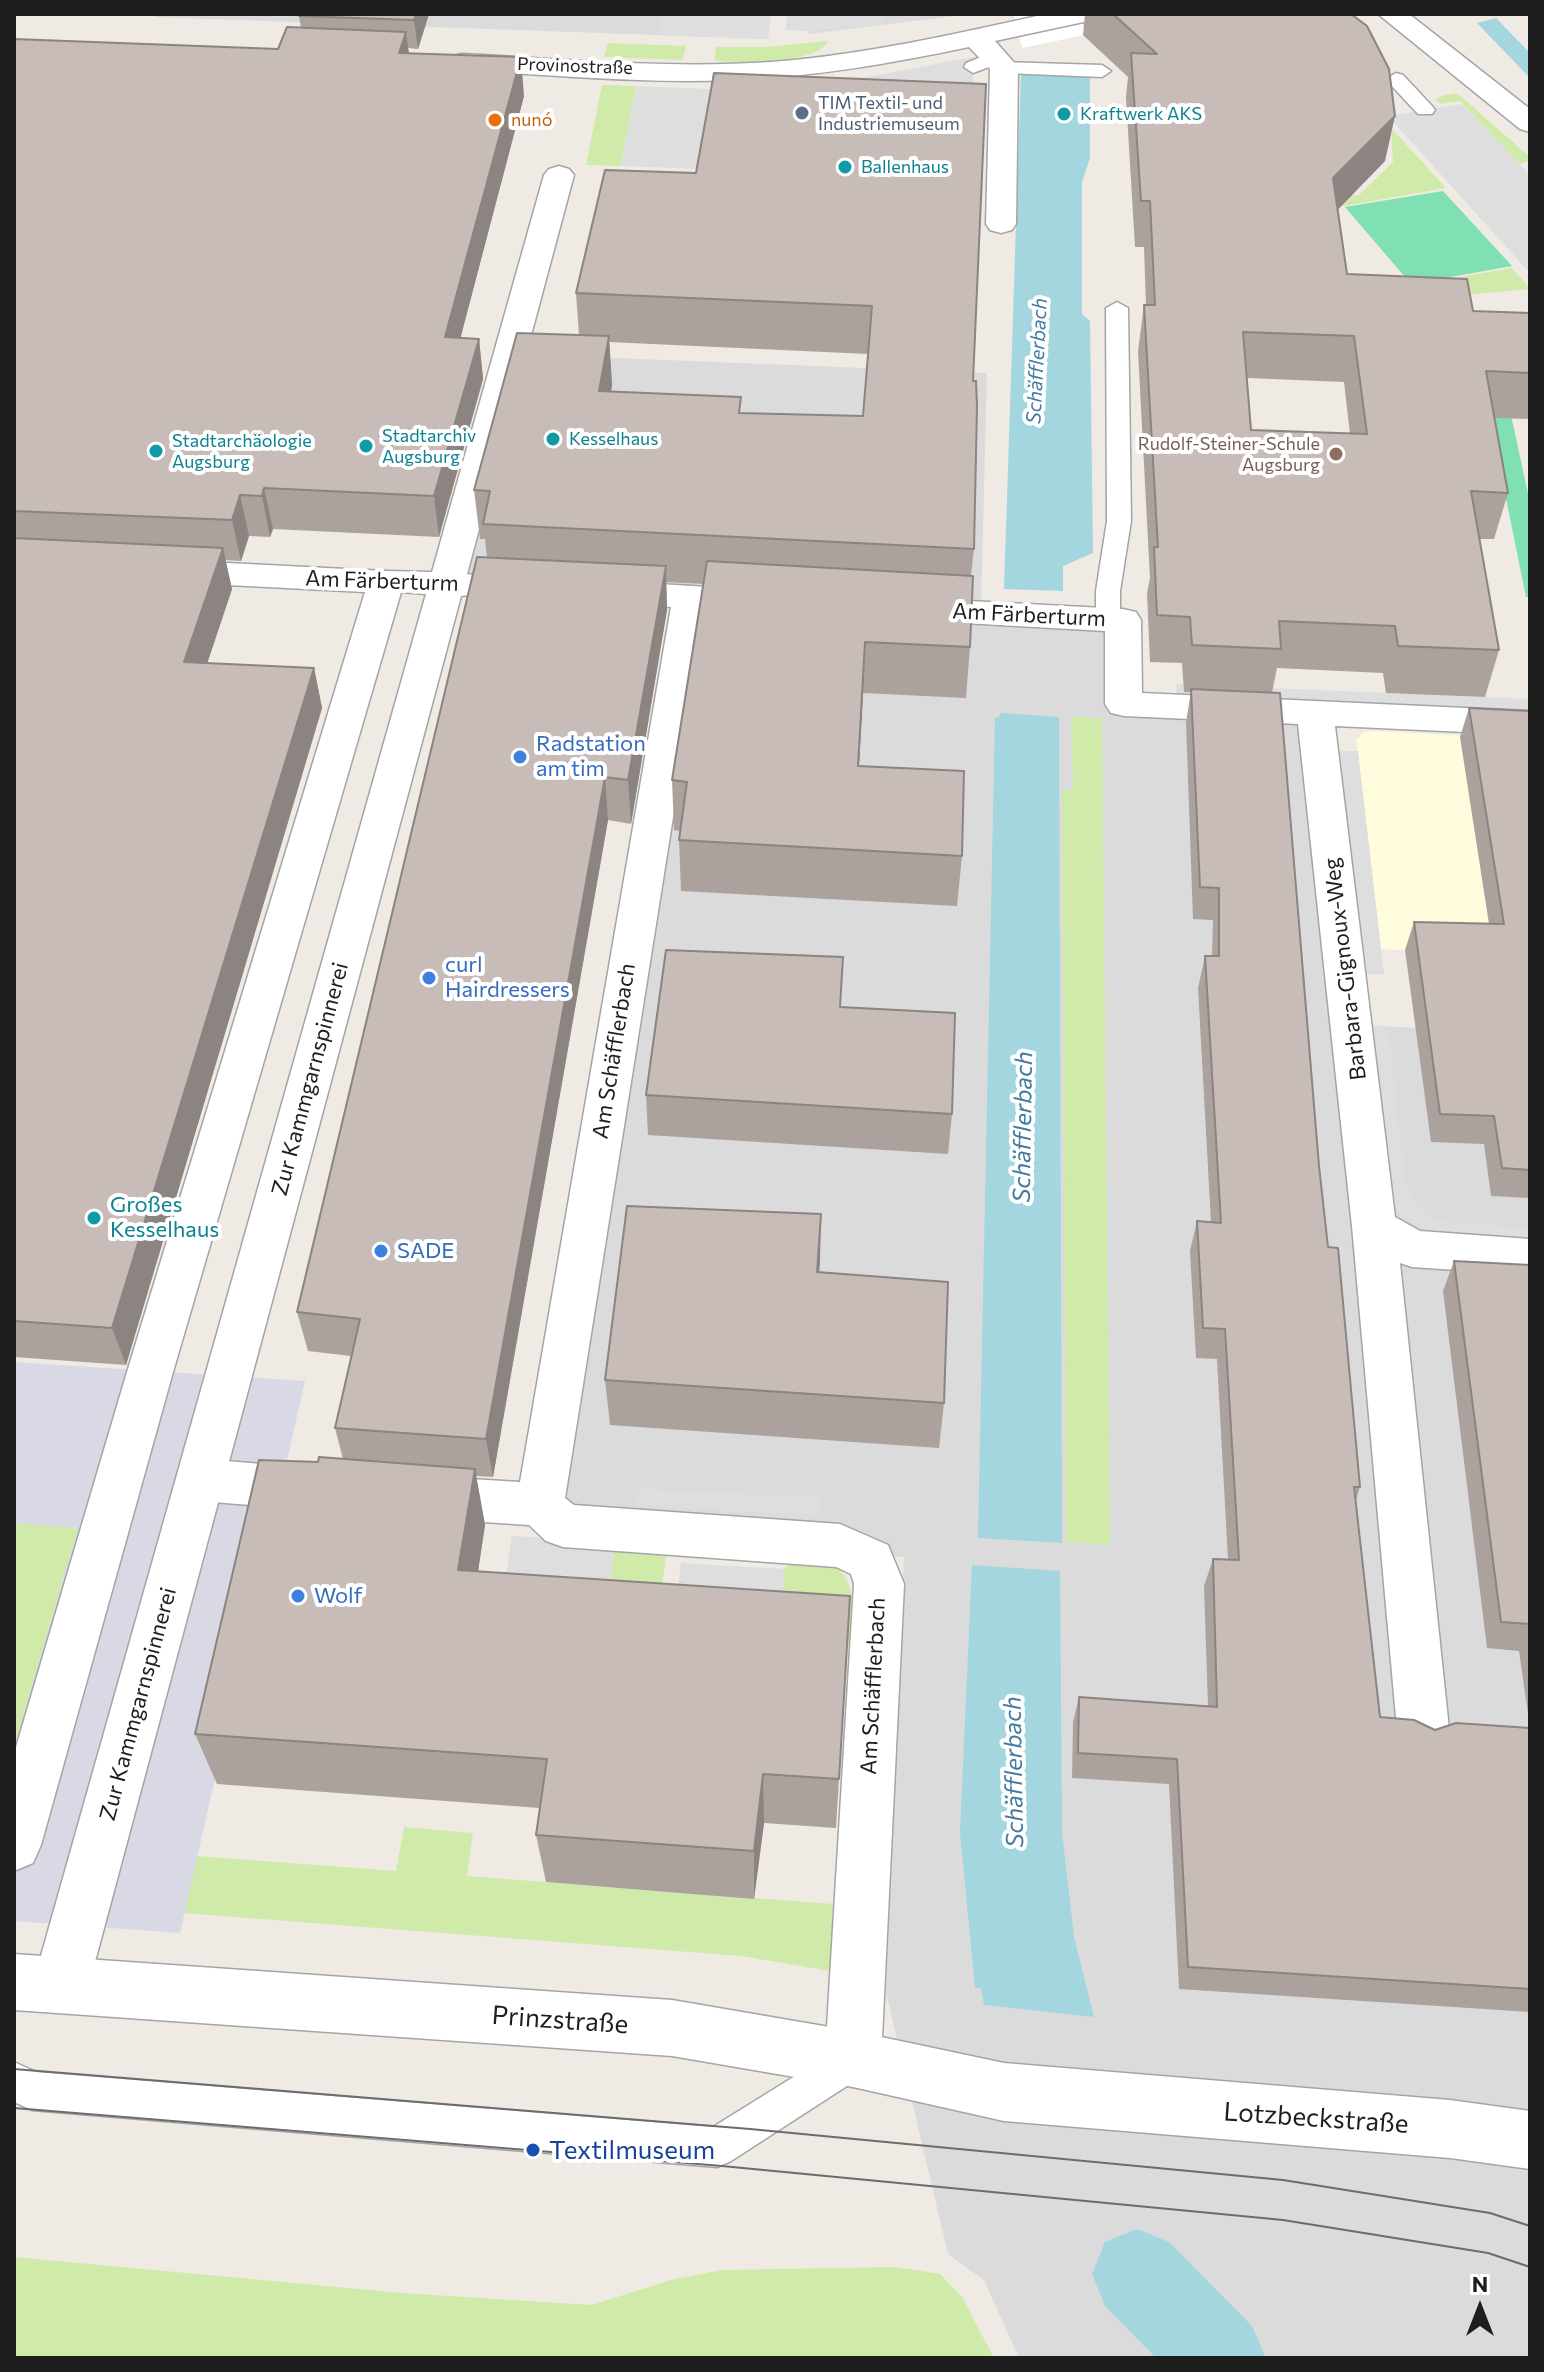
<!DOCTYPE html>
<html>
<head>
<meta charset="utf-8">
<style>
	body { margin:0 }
	#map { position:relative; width:1544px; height:2372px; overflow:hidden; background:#efeae4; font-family:Commissioner,sans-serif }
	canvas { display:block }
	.frame { position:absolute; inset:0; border:16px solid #1e1e1e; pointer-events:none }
	.north { position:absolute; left:1440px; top:2268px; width:80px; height:80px; -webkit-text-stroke:6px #fff; paint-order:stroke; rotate:0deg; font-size:22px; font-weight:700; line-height:32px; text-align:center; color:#1e1e1e }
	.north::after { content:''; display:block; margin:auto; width:28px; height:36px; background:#1e1e1e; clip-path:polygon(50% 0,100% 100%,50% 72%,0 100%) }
</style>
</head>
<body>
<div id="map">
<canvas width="1544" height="2372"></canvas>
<div class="frame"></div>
<div class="north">N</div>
</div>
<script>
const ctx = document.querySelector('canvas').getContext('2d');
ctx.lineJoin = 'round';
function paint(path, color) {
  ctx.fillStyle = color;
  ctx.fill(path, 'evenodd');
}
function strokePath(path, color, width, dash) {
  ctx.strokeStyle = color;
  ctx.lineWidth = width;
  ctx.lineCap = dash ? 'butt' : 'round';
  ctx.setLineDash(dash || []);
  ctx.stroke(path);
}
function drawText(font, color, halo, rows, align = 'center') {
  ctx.font = font + ' Commissioner,sans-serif';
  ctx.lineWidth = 8;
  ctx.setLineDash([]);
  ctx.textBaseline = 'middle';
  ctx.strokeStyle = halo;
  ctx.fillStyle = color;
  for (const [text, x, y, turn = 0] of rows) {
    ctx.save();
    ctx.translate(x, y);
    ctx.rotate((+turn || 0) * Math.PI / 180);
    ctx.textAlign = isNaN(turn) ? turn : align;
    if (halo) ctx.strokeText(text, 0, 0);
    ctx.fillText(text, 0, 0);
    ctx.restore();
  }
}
paint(new Path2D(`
	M155,14h616l-3,25 -614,-22z
	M787,14h183l-162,20v-3l-22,-1z
	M519,354l468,19 -6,233 150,9 2,79 177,12 40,318 180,11v1323h-511l-35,-78 -36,-26 -62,-262 18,-435 -387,-31 161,-920 -220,-12z`), '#dcdbdb');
paint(new Path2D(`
	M1373,731l157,8v218l-149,-8 -25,-209 8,-8z`), '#fffcdd');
paint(new Path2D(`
	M828,41c-8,22 -93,24 -114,19l2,-13h51z
	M608,43l78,3 -3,14 -79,-3z
	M602,85l34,1 -15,80 -35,-1z
	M1457,93l73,64v4l-11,3 -59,-63 -19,3 -6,-4 6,-4z
	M1391,128l55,60 -103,18 -5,-7 3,-3 18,-1 34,-33z
	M1512,268l18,21 -76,7 -41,-11z
	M1071,717l31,1 8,827 -44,-3 -4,-752h11z
	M14,1523l64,5 -64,219z
	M657,1544l9,11 -7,56 -166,-10 4,-29h9l-1,9 104,7 5,-38z
	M803,1552c57,17 51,43 47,94l-156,-11 86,-14 4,-52z
	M404,1827l69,6 -6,43 366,28 -3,67 -89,-15 -558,-43 13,-57 200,15z
	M14,2257l388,36 190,12 79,-25 51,-10 174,-3 44,7 22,23 32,61h-980z`), '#d0eaa9');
paint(new Path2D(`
	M1443,191l69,75 -101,18 -66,-77z
	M1471,326l21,1 38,176v94h-4z`), '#80e0b1');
paint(new Path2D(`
	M662,14l44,2 65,-2 -4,25 -109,-4z
	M787,14h98l-1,10 -75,7 -23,-1z
	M973,57l1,91 -273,21 -80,-3 15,-80 75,3 124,-6z
	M1462,104l68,71v98l-142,-157z
	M1176,684l354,15v14l-353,-19z
	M1339,751h19l26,223h-18z
	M1368,1025l20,2 17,157 9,20 21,15 12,3 83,6v15l-100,-11 -19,-10 -13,-11 -6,-10z
	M639,1489l183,9 -1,17 -184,-9z
	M512,1536l103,6 -6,47 -104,-7z
	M681,1563l103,6 -3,48 -106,-8z`), '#dedede');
paint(new Path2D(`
	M14,1362l291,19 -125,552 -166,-12v-174l64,-219 -64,-5z`), '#d8d9e5');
paint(new Path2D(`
	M1496,18l34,35v25l-53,-55z
	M1021,73l69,3v82l-8,24v132l8,7 3,232 -30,13v25l-59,-2z
	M1000,713l59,4 3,826 -84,-5 17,-821 4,1z
	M972,1565l88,6 2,261 12,105 20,80 -110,-12 -3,-17h-6l-15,-156z`), '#a3d6de');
paint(new Path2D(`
	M1014,14h66l5,21 -63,13z`), '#fff');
paint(new Path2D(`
	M1137,2229l32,13 83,84 14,32h-110l-51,-52 -13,-32 13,-32z`), '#a3d6de');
const service = new Path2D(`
	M994,52l9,6 -3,4 102,3 9,6 -9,6 -98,-4 -7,-2 -2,-4 2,-3 -24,9 -9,-6 2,-4z
	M1396,73l7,2 29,31 3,4 -3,4h-14l-29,-31 -3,-4z
	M1117,302l11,6 3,213 -11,70v29l-3,6h-18l-3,-6v-29l11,-70 -1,-213z
	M853,2040l14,5 5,14 -5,14 -136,88 -14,6 -685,-57 -18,-8v-40l22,10 677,55z`);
const pedestrian = new Path2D(`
	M559,166l10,3 5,6 -107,399 20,3 6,8 -6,8 -26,3 -372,1388 -8,20 -20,8 -20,-8 -8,-20 393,-1390 -52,-4 -6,-8 6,-8 12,-3 46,1 112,-397 5,-6z`);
const minor = new Path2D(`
	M1046,14h51l-4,6 -98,21 23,26 -2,157 -4,6 -11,3 -11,-3 -4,-6 4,-155 -21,-22c-77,16 -155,30 -234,33 -91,4 -182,-5 -273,-10l-10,-2 -4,-6 4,-6 10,-2c103,5 206,15 309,8 93,-7 184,-28 275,-48z
	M1378,14h31l121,95v23l-10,-3z
	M168,560l218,11 12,3 6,8 -231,790 -132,473 -8,18 -19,8v-117l113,-382 238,-780 -197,-10 -12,-3 -6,-8 6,-8z
	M608,581l151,9 13,3 5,8 -5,8 -13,3 -53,-3 -141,889 9,7 266,19 48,21 16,39 -23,475 -8,20 -20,8 -20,-8 -8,-20 29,-475 -3,-10 -15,-7 -273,-20 -17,-6 -17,-16 -107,-7 -17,-6 -7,-15 7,-15 17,-6 98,6 151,-875 -76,-7 -5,-8 5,-8z
	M912,598l211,11 13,3 5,8 1,73 388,18v24l-195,-9 60,491 25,14 110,8v36l-118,-8 -12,-4 49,466 -8,17 -18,7 -18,-7 -8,-17 -45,-503 -54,-502 -174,-8 -13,-3 -6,-9v-73l-193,-11 -13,-3 -5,-8 5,-8z
	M200,1459l113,9 17,6 7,15 -7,15 -17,6 -113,-9 -17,-6 -7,-15 7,-15z`);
const tertiary = new Path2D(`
	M14,1954l658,46 181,31 151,32 446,37 80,11v58l-80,-11 -446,-37 -151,-34 -181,-31 -658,-46z`);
strokePath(service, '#a5a5a5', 3);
strokePath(pedestrian, '#a5a5a5', 3);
strokePath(minor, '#a5a5a5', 3);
strokePath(tertiary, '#a5a5a5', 3);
paint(service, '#fff');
paint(pedestrian, '#fff');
paint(minor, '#fff');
paint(tertiary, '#fff');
strokePath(new Path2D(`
	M14,2069l736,60 533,51 207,33 40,13
	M14,2108l708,58 561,54 205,33 42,14`), '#6c6c6c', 2);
paint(new Path2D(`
	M429,14l-11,35 -10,-1 1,5 115,43 -64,242 19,1 4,40 -44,158 -166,-8 -3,8 -21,-1 -8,25 -16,-1 7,29 -25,74 107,5 8,40 -196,657 -112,-8v-1318l264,10 23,-21 -2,-12z
	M1085,14h266l34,147 -47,48 9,65 126,37 57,2v106l-36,-1 14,75 -14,46h-15l20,111 -14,47 -99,-4 -3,-20 -106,-5 -5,25 47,473 9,81 32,240 -4,13 24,217 55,13 95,-2 -11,-77 -32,-3 -44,-357 11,-30 76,4v747l-351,-23 -10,-205 -97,-6 1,-56 6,-25 129,9 -4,-120 9,-27 15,1 -11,-201 -21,-1 -6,-107 7,-30 14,1 -13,-234 7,-32h7l1,-36 -20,-1 -7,-197 5,-30h-7l-2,-29 -32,-1 -3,-69 3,-15 -12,-227 6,-46h2l-2,-58h-9l-9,-150 2,-20 -45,-42zM1247,378l97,4 6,52 -99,-4z
	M696,173l277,208 1,168 -3,26 -1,72 -4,51 -103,-5 -4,73 103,90 -5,50 -276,-15 -2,-51 1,-9 -6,-1 -2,-50 32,-196 -38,-2 1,28 -36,214 -23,-4 -115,657 -17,-1 9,49 -7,46 372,25 -14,232 -72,-5 -10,76 -208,-17 -10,-47 4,-27 -323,-24 -22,-50 123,-272 25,-3 -8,-31 16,-72 -43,-5 -11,-39 190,-754 -2,-19h-5l-6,-49 105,-155 -3,-42zM609,342l259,12 -5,62 -122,-3 -130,-21 1,-7z
	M1469,708l61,3v487l-39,-2 -7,-52 -53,-2 -26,-192 9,-28 75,2 -29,-187z
	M841,1007l111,107 -4,40 -300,-19 -2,-40z
	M819,1272l125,131 -5,45 -329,-23 -5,-45z`), '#aba29d');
paint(new Path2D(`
	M416,14h13l-11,35 -4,-29z
	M406,32l5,38 -12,-17z
	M521,57l3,39 -74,282 -5,-41z
	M1395,116l-10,45 -60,62 8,-45z
	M609,336l3,49 -10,55 -3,-49z
	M479,339l4,40 -44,158 -5,-41z
	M264,488l9,41 -3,8 -8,-41z
	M240,495l9,41 -8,25 -9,-41z
	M223,548l9,41 -38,114 -10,-41z
	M666,566l1,44 -36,214 -3,-44z
	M865,642l-2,51 -7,123 2,-50z
	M314,668l8,40 -196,657 -14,-37z
	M605,777l3,43 -115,657 -7,-38z
	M821,1214l-1,48 -4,56 1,-46z
	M475,1469l10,56 -15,99 -12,-54z
	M763,1774l1,49 -10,76v-48z`), '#8b8480');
const building = new Path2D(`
	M299,14h117l-2,6 -115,-4z
	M1113,14h238l16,12 22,43 6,47 -62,62 14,96 120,5 6,32 57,2v60l-44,-2 22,122 -37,-2 28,159 -101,-4 -3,-20 -116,-5 2,28 -89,-4 -2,-28 -33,-2 -3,-68h4l-14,-242h11l-5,-104h-9l-10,-148 26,1zM1243,332l111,4 13,98 -116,-4z
	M287,27l119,5 -7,21 122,4 -76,280 34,2 -45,157 -170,-8 -2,8 -22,-1 -8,25 -218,-9v-472l264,10z
	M714,73l272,11 -13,297h3l1,25 -3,143 -491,-25 7,-33 -16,-1 43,-157 92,3 -10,55 142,6 -2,16 124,3 9,-110 -296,-13 29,-123 91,3z
	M14,538l209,10 -39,114 130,6 -202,660 -98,-7z
	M477,557l189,9 -38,214 -23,-3 -119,662 -151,-11 25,-109 -63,-7z
	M707,561l266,15 -3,71 -105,-5 -7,124 106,5 -2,85 -283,-16 8,-58 -15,-2z
	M1191,689l89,4 39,473 9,81 10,1 22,239h-6l26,230 34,3 21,10 21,-7 74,5v261l-342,-22 -11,-208 -99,-6 1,-56 138,10 -4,-148 26,1 -14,-231 -22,-1 -6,-107 24,2 -16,-267h14v-68l-19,-1z
	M1469,708l61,3v459l-28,-2 -8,-52 -54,-2 -26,-192 90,2z
	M666,950l177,7 -3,50 115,6 -3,101 -306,-19z
	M627,1206l194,8 -4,58 131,10 -4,121 -339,-23z
	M1454,1261l76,4v359l-29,-2z
	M319,1457l156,12 -17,101 392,26 -11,183 -76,-5 -9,77 -218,-16 11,-76 -352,-25 64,-274 59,2z`);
paint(building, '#c7bcb7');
strokePath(building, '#8b8480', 2);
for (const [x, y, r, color] of [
	[802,113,8,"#5c6f8a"],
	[1064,114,8,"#0f9aa8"],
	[495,120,8,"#e8710a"],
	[845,167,8,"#0f9aa8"],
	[553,439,8,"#0f9aa8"],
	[366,446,8,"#0f9aa8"],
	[156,451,8,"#0f9aa8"],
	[1336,454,8,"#8d6e63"],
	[520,757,8,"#3f7fe0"],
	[429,978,8,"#3f7fe0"],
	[94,1218,8,"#0f9aa8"],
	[381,1251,8,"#3f7fe0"],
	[298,1596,8,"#3f7fe0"],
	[533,2150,8,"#1a4fb4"]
]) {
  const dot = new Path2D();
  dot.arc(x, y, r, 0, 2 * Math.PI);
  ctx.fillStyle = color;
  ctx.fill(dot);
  strokePath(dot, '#fff', 3);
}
drawText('18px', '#1e1e1e', '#fff', [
	["Provinostraße",575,66,2]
]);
drawText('18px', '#4e5e75', '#fff', [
	["TIM Textil- und",818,103],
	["Industriemuseum",818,124]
], 'left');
drawText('18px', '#0d838f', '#fff', [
	["Kraftwerk AKS",1080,114],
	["Ballenhaus",861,167],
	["Stadtarchiv",382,436],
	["Augsburg",382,457],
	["Kesselhaus",569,439],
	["Stadtarchäologie",172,441],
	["Augsburg",172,462]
], 'left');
drawText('18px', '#c56008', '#fff', [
	["nunó",511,120]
], 'left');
drawText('18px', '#785e54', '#fff', [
	["Rudolf-Steiner-Schule",1320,444],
	["Augsburg",1320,465]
], 'right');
drawText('italic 20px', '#437a9f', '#fff', [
	["Schäfflerbach",1037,361,-87]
]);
drawText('22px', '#1e1e1e', '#fff', [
	["Am Färberturm",382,581,2],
	["Am Färberturm",1029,615,3],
	["Barbara-Gignoux-Weg",1345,969,-97],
	["Am Schäfflerbach",614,1051,-81],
	["Zur Kammgarnspinnerei",310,1079,-75],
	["Am Schäfflerbach",873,1686,-87],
	["Zur Kammgarnspinnerei",138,1704,-75]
]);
drawText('22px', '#366cbe', '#fff', [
	["Radstation",536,744],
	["am tim",536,769],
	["curl",445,965],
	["Hairdressers",445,990],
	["SADE",397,1251],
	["Wolf",314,1596]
], 'left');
drawText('22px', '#0d838f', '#fff', [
	["Großes",110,1205],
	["Kesselhaus",110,1230]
], 'left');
drawText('italic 24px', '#437a9f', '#fff', [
	["Schäfflerbach",1023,1127,-89],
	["Schäfflerbach",1014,1772,-91]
]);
drawText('26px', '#1e1e1e', '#fff', [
	["Prinzstraße",560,2020,4],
	["Lotzbeckstraße",1316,2118,4]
]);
drawText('26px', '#164399', '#fff', [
	["Textilmuseum",549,2150]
], 'left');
</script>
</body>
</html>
